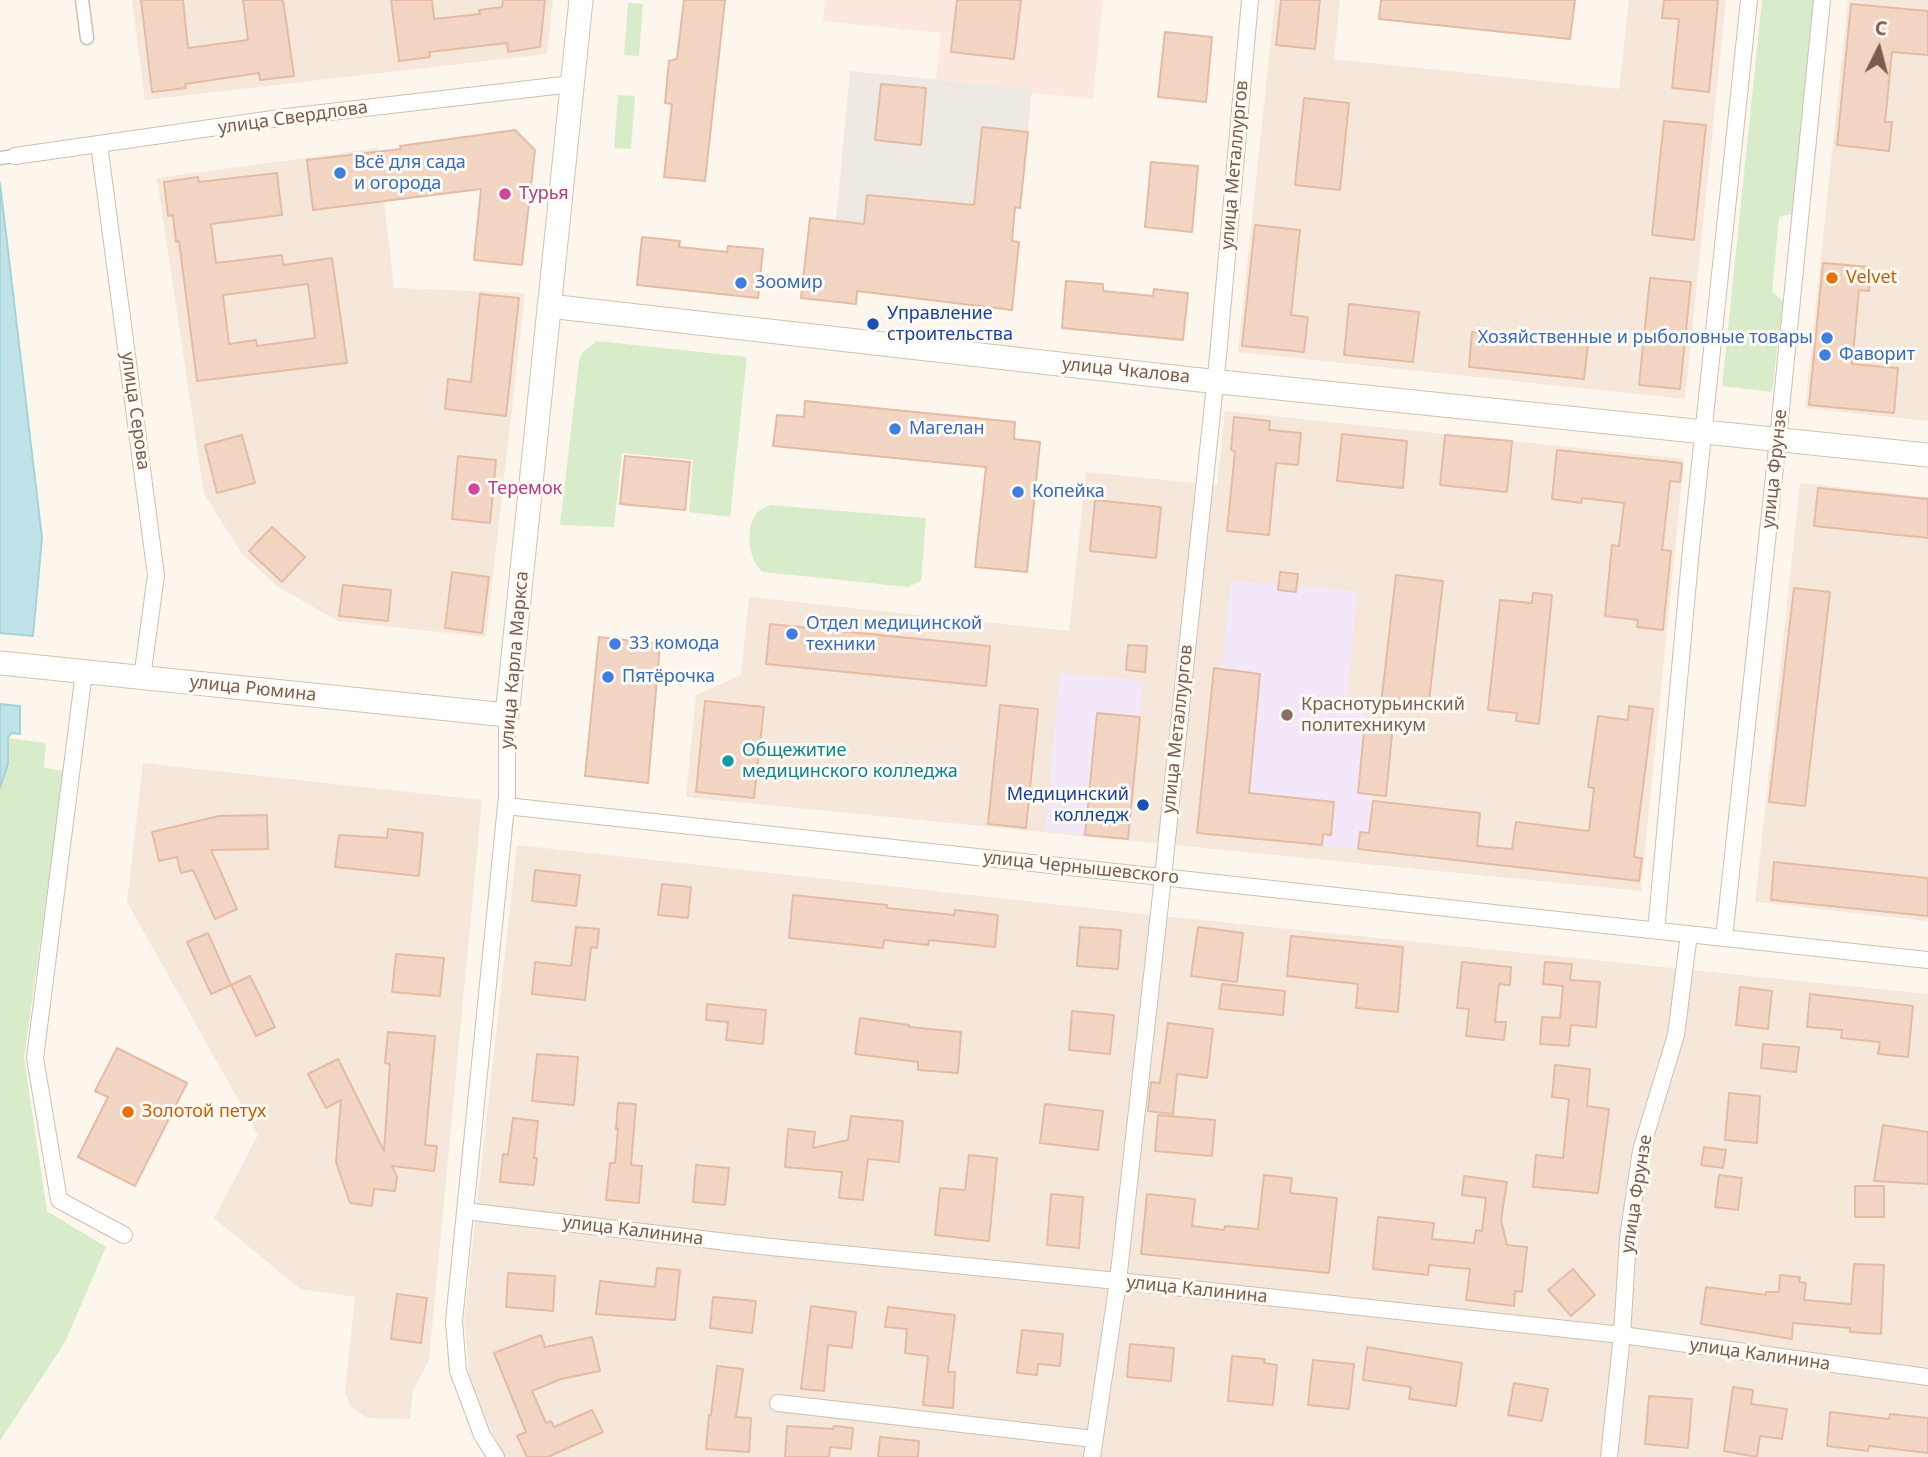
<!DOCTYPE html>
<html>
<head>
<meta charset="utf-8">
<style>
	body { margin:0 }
	#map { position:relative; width:1928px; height:1457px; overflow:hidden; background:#fdf6ec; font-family:"Noto Sans",sans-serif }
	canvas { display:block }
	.north { position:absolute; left:1844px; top:14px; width:70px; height:70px; -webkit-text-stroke:5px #fffaf3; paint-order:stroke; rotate:6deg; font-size:19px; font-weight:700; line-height:28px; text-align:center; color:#7a5c4d }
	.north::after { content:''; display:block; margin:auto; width:24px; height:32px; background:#7a5c4d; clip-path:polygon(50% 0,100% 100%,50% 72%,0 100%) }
</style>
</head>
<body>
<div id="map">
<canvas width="1928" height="1457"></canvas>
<div class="north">С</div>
</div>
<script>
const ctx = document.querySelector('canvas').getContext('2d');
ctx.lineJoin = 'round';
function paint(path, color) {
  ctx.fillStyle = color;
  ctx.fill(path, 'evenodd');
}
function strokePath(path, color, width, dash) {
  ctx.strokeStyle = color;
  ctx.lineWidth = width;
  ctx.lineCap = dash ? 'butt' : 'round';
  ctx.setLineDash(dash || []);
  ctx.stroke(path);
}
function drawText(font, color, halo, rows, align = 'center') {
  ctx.font = font + ' "Noto Sans",sans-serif';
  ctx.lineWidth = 6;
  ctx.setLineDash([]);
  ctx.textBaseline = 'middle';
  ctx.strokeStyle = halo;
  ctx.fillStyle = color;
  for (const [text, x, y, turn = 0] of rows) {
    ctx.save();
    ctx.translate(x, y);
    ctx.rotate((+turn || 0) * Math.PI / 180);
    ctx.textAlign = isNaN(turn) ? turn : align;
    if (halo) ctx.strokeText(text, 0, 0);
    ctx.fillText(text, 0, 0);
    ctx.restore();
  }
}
paint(new Path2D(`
	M132,0h421l-6,54 -402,46z
	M1275,0h65l-6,59 285,30 10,-89h97l-41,399 -447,-47z
	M1848,0h80v421l-123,-13z
	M378,148l16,140 131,5 -39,344 -148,-16 -60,-34 -36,-33 -38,-60 -47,-316z
	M1225,411l459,48 -43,432 -955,-94 10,-102 45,-20 8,-78 320,34 17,-159 131,13z
	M1800,483l128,14v424l-173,-19z
	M143,763l339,37 -53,560 -16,31 -3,28 -43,-1 -16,-11 -6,-15 10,-95 -55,-8 -86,-71 44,-83 -131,-233z
	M517,845l645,71 766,78v463h-1423l-34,-66 -7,-71z`), '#f5e8da');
paint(new Path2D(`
	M825,0h278l-10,99 -62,-6v-4l-95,-9 5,-47 -118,-12z`), '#fde8e0');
paint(new Path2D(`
	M850,71l182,18 -12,119h-5l-3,32 7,2 -7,68 -154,-19 -2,13 -18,-2 1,-8 -11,-1 -1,8 -25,-3 8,-80 26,2z`), '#efe9e4');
paint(new Path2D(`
	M1231,581l48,4v5l17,2 1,-6 60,6 -11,114 20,2 -8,85 15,2 -4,38 -9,-1 -2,17 -161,-16 25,-164z
	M1060,673l83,8 -15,158 -83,-8z`), '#f3e8fa');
paint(new Path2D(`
	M1762,0h56l-26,214 -13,3 -7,75 11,9 -11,91 -50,-6z
	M628,3l15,1 -4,52 -15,-1z
	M618,95l17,1 -4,53 -17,-1z
	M597,341l150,16 -17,160 -41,-5 4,-52 -71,-7 -8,74 -54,-2 19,-164 3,-8z
	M771,505l155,13 -5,63 -13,6 -145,-15c-15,-11 -18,-43 -7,-58 4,-5 10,-7 15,-9z
	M8,738l38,5 -2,25 20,3 -40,287 23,153 59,36 -41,95 -65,99v-653l8,-24z`), '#d8ecc9');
const water = new Path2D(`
	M0,183l42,355 -9,98 -33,-3z
	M0,704l20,2v28l-9,-1 -3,5v26l-8,24z`);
paint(water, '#bfe3e8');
strokePath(water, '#a5d3da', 2);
const building = new Path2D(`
	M141,0h42l5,48 60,-8 -5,-40h40l11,76 -34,4 -1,-7 -74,11 1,4 -34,4z
	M391,0h41l2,19 46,-5 -1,-4 23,-3 1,-7h42l-5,47 -32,5 -1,-9 -78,9 1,5 -31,4z
	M684,0h41l-20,181 -41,-4 8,-73 -7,-1 4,-42 8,-2z
	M957,0h64l-7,59 -63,-7z
	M1281,0h39l-5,49 -39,-4z
	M1381,0h194l-5,39 -191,-20z
	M1664,0h54l-9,92 -37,-4 7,-69 -17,-1z
	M1851,4l77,7v44l-36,-3 -7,70h7l-3,29 -52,-6z
	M1165,32l47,5 -6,65 -48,-5z
	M881,84l45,4 -5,57 -46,-5z
	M1304,98l45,5 -9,87 -45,-5z
	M1664,121l42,4 -12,115 -42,-5z
	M982,127l46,5 -8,76 -5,-1 -3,34 7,1 -7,68 -155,-19 -1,13 -55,-6 9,-80 54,6 3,-29 107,10z
	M515,130l20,20 -13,115 -48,-5 7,-71 -168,21 -6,-50 94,-11 -1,-3z
	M1151,162l47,4 -6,66 -47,-5z
	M277,173l5,42 -71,9 5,39 66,-8 1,10 49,-7 15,105 -150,18 -18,-140 -3,1 -3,-27 -5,1 -4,-34 34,-5 1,5zM308,284l7,54 -58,8 -1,-6 -27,4 -6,-49z
	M1255,225l45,5 -9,85 17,2 -4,35 -62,-6z
	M642,237l38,4 -1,6 48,5 1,-6 35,3 -5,49 -121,-13z
	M1823,263l48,4 -2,24 -10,-1 -7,74 46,4 -4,45 -85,-8z
	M1650,278l41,4 -11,107 -41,-4z
	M1066,281l37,3v7l50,5 1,-7 34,4 -5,47 -121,-12z
	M480,294l39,4 -13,118 -61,-7 3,-30 23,3z
	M1349,304l70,8 -6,50 -69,-7z
	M1472,332l116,12 -4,35 -115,-12z
	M805,401l210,21 -1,17 26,3 -13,130 -52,-5 11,-100 -213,-21 4,-31 27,2z
	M1234,417l36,4 -1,9 32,3 -3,32 -22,-2 -7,72 -42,-4 8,-80 -4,-1z
	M1342,434l65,7 -4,47 -66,-7z
	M242,435l13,48 -38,10 -12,-48z
	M1445,435l67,6 -5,51 -67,-7z
	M1557,450l125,13 -2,19 -10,-1 -8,69 9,1 -8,79 -26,-3 1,-7 -33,-4 7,-71 7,1 5,-43 -42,-5 -1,5 -29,-4z
	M458,456l38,4 -6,63 -38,-4z
	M625,456l65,6 -5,48 -65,-6z
	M1818,488l110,11v39l-114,-12z
	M1095,500l66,7 -5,51 -66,-7z
	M272,527l33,30 -23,25 -33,-31z
	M452,572l37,5 -7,56 -37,-5z
	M1280,572l18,2 -2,18 -18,-2z
	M1396,575l47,6 -15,128 -47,-5z
	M343,585l48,5 -3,31 -49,-5z
	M1794,588l36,4 -25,214 -36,-4z
	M1533,593l19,2 -13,129 -23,-3 1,-8 -29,-3 12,-110 32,3z
	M770,624l220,22 -4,40 -220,-22z
	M599,637l61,7 -12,139 -63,-7z
	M1128,645l19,1 -2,26 -19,-2z
	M1214,668l46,6 -11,119 85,9 -3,33 -8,-1 -1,11 -125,-12z
	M705,701l59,6 -10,91 -58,-6z
	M1000,705l38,4 -12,119 -38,-4z
	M1629,706l24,3 -19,148 8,1 -3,23 -281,-32 2,-17 9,1 4,-32 107,12 -3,33 35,3 4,-27 73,9 5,-43 -6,-1 10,-71 30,4z
	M1097,713l43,4 -12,122 -43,-4z
	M1365,721l28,3 -7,72 -28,-3z
	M267,815l1,34 -57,1 26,59 -22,10 -22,-49 -12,3 -4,-16 -18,4 -7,-29 67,-16z
	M388,829l35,4 -4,43 -84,-9 4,-32 48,3z
	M1774,862l154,16v38l-157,-16z
	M535,870l45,5 -4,31 -44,-5z
	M662,884l29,3 -3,31 -30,-3z
	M793,895l94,10v3l67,7 1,-5 43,5 -3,32 -66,-7 -1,5 -44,-5 -1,8 -94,-10z
	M576,927l23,2 -2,19 -6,-1 -6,53 -53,-6 3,-32 36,4z
	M1080,927l41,3 -3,39 -41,-3z
	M1198,927l45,6 -6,49 -46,-6z
	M208,933l23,52 -20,9 -24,-52z
	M1291,936l112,11 -5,65 -42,-4 2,-24 -71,-8z
	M396,954l48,4 -4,38 -48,-4z
	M1462,962l49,5 -1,18 -11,-1 -4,38h11l-2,18 -38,-4 3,-27 -12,-1z
	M1545,962l27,2 -2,16 30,2 -4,45 -25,-2 -2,21 -29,-2 2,-27 18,1 3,-32 -20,-2z
	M250,976l25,51 -19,9 -25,-51z
	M1222,984l63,7 -2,24 -64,-6z
	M1740,987l32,4 -4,38 -32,-4z
	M1810,994l103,12 -5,51 -30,-3 2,-12 -39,-4 1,-8 -35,-3z
	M707,1004l59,6 -3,34 -37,-4 2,-18 -22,-2z
	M1072,1011l42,4 -4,39 -41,-4z
	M860,1018l49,7v2l52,5 -3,41 -40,-3v-8l-63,-8z
	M1168,1023l45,6 -6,49 -30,-4 -4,40 -25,-3 3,-29 9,1z
	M388,1032l47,4 -10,109 12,1 -3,25 -42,-5 5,11 -2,14 -21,-2 -2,17 -22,-3 -14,-41 5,-62 -15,8 -18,-34 30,-15 46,92 6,-87 -5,-1z
	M1763,1044l36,3 -3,25 -35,-4z
	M117,1048l70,35 -52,103 -57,-29 30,-60 -13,-6z
	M537,1054l41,3 -4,48 -42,-4z
	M1555,1065l35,4 -3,37 22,3 -11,84 -65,-6 3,-32 27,3 6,-59 -17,-2z
	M1729,1093l31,3 -3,47 -32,-3z
	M618,1103l18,1 -5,61 11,1 -3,37 -33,-3 4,-37h5l3,-34h-2z
	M1045,1104l58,7 -5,39 -58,-7z
	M1158,1115l57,5 -3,36 -57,-5z
	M851,1116l52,5 -4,41 -31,-3 -5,41 -24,-2 3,-26 -57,-5 3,-38 27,3 -2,16 35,-8z
	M513,1118l25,3 -4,37h3l-3,27 -34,-3 3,-28 5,1z
	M1883,1125l45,7v52l-54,-3z
	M1704,1147l22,3 -3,18 -22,-3z
	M969,1155l28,3 -8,83 -54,-6 5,-47 25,2z
	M696,1165l33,3 -4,37 -32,-3z
	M1264,1175l28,3 -2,15 47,5 -8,75 -188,-19 6,-60 48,5 -3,27 32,4 1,-4 33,3z
	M1719,1175l23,3 -4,32 -23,-3z
	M1464,1176l43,6 -6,38 6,25 20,2 -5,45 -7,-1 -1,15 -48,-6 4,-31 -41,-4 -1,10 -55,-6 5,-52 56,6 -2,16 42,4 2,-13 6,1 4,-33 -24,-3z
	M1855,1186h29v31h-29z
	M1051,1194l32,3 -4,51 -32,-3z
	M1854,1264l30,1 -3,69 -31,-2v-4l-57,-5 -1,16 -91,-15 5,-37 60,8v-3h13l1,-17 20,2 -1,5 7,1 -2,17 47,4z
	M657,1268l23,2 -5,50 -79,-6 4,-33 55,6z
	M1573,1269l22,26 -24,21 -23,-26z
	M508,1273l47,3 -2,35 -47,-4z
	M397,1294l30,4 -6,45 -30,-4z
	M713,1297l43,4 -4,32 -42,-5z
	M811,1306l45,6 -4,36 -24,-3 -4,46 -23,-2z
	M888,1307l67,8 -7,57h7l-2,36 -30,-3 5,-49 -23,-3 2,-24 -22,-2z
	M1022,1330l41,4 -3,32 -22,-2 -1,11 -20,-2z
	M541,1335l4,12 47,-10 8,34 -39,8 -29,12 14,32 5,-2 3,6 38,-17 11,22 -55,25h-21l-10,-21 9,-4 -32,-79z
	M1130,1344l44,4 -3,33 -44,-4z
	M1367,1347l95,16 -6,43 -47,-7 2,-12 -48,-7z
	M1232,1356l33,3 -1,4 13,2 -4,40 -45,-4z
	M1313,1360l41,4 -5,45 -41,-4z
	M717,1366l26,3 -7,48 15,1 -2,34 -43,-3 3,-34h2z
	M1514,1383l34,6 -6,32 -34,-6z
	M1733,1387l20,3 -2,14 36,5 -5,30 -22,-3 -3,21 -33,-6z
	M1649,1396l43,3 -4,49 -43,-4z
	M1830,1412l59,7 1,-5 38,4v35l-59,-7 -1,5 -41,-5z
	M787,1426l46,3 1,-3 19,2 -2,21 -21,-2 -1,10h-44z
	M880,1437l39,4 -1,16h-40z`);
paint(building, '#f3d5c3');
strokePath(building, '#e6bba3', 2);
const pedestrian = new Path2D(`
	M82,0l5,38
	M0,158l15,-2`);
const minor = new Path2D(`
	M99,144l57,431 -14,103
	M15,156l272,-39 285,-33
	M84,672l-49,386 24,142 65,35
	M506,806l1422,154
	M1656,931l35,-382 58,-549
	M1724,938l54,-499 44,-439
	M465,1211l296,35 357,35 504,54 306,42
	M778,1403l316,36
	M496,1457l-14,-22 -24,-64 -4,-50 53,-525v-81
	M1092,1457l26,-176 45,-404 55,-521 32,-356
	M1609,1457l13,-122 6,-97 13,-88 35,-115 13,-101`);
const secondary = new Path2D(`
	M549,306l642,73 737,76
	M0,663l507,52 74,-715`);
strokePath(pedestrian, '#d1beb0', 15);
strokePath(minor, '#d1beb0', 18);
strokePath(secondary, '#d6c0b0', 25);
strokePath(pedestrian, '#fff', 12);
strokePath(minor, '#fff', 16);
strokePath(secondary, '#fff', 23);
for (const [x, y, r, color] of [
	[340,173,7,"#3f7fe0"],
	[505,194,7,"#d1479c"],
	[1832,278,7,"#e8710a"],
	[741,283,7,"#3f7fe0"],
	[873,324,7,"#1a4fb4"],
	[1827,338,7,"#3f7fe0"],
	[1825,355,7,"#3f7fe0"],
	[895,429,7,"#3f7fe0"],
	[474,489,7,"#d1479c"],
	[1018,492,7,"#3f7fe0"],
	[792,634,7,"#3f7fe0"],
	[615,644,7,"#3f7fe0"],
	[608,677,7,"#3f7fe0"],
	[1287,715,7,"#8d6e63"],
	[728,761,7,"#0f9aa8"],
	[1143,805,7,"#1a4fb4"],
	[128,1112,7,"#e8710a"]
]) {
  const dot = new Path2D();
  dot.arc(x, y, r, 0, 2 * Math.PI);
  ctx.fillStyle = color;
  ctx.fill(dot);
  strokePath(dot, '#fffaf3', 2.5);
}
drawText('18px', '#7a5c4d', '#fffaf3', [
	["улица Свердлова",293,118,-8],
	["улица Металлургов",1235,165,-85],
	["улица Чкалова",1126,371,6],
	["улица Серова",135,411,82],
	["улица Фрунзе",1775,469,-84],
	["улица Карла Маркса",515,660,-85],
	["улица Рюмина",253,689,6],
	["улица Металлургов",1178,729,-84],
	["улица Чернышевского",1081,868,6],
	["улица Фрунзе",1637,1194,-81],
	["улица Калинина",633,1231,7],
	["улица Калинина",1197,1290,6],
	["улица Калинина",1760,1355,8]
]);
drawText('18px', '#366cbe', '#fffaf3', [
	["Всё для сада",354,163],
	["и огорода",354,184],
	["Зоомир",755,283],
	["Хозяйственные и рыболовные товары",1813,338,"right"],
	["Фаворит",1839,355],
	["Магелан",909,429],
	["Копейка",1032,492],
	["Отдел медицинской",806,624],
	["техники",806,645],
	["33 комода",629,644],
	["Пятёрочка",622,677]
], 'left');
drawText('18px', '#b23c85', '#fffaf3', [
	["Турья",519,194],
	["Теремок",488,489]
], 'left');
drawText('18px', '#c56008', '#fffaf3', [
	["Velvet",1846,278],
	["Золотой петух",142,1112]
], 'left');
drawText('18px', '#164399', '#fffaf3', [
	["Управление",887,314],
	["строительства",887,335],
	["Медицинский",1129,795,"right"],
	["колледж",1129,816,"right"]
], 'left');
drawText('18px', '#785e54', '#fffaf3', [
	["Краснотурьинский",1301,705],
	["политехникум",1301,726]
], 'left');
drawText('18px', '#0d838f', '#fffaf3', [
	["Общежитие",742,751],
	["медицинского колледжа",742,772]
], 'left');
</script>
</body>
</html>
